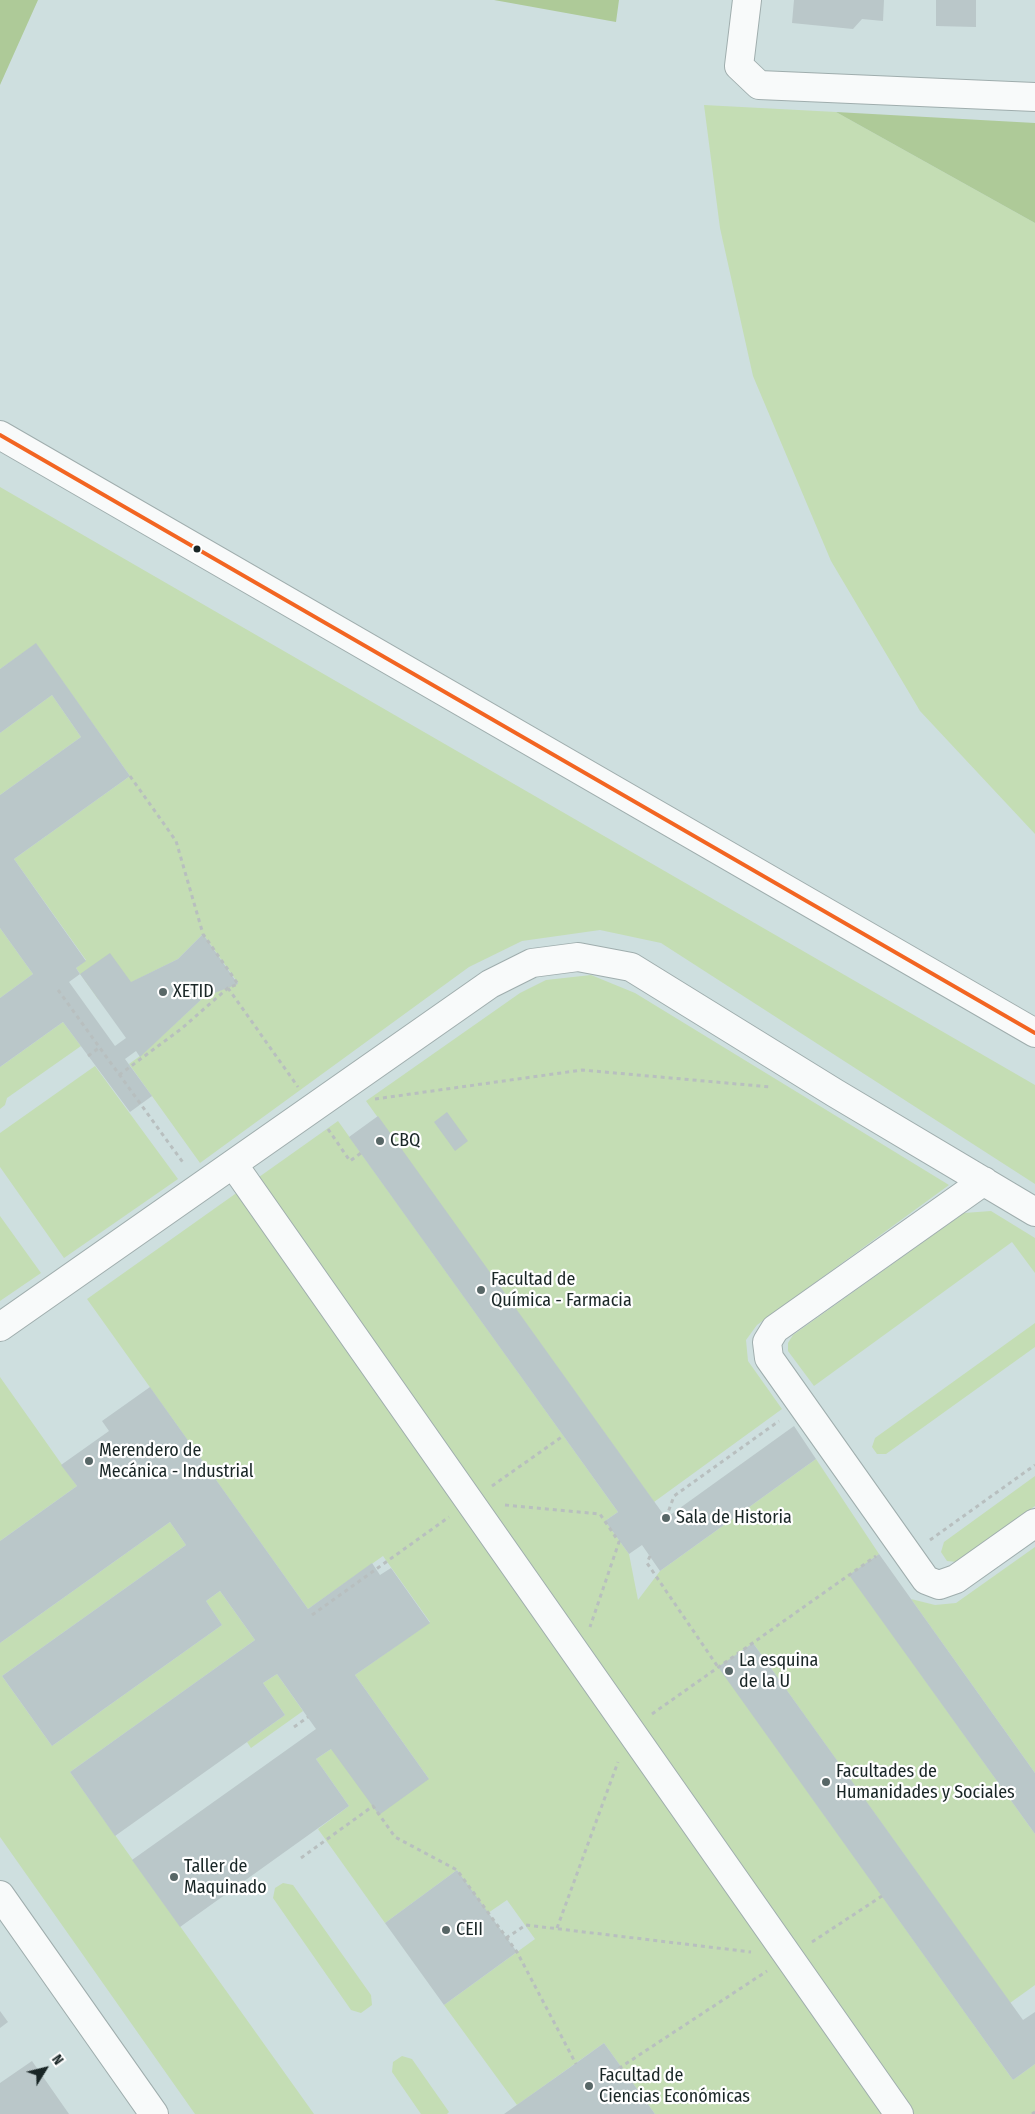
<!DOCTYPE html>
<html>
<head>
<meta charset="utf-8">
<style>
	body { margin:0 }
	#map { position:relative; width:1035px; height:2114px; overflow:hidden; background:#cedfdf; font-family:"Fira Sans Condensed",sans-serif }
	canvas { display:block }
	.north { position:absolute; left:20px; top:2044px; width:50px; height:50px; -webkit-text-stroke:4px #fff; paint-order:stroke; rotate:54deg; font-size:14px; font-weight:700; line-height:20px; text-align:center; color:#192626 }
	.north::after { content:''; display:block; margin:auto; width:18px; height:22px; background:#192626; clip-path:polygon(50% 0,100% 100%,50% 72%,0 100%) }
</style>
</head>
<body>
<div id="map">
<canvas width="1035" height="2114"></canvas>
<div class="north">N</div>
</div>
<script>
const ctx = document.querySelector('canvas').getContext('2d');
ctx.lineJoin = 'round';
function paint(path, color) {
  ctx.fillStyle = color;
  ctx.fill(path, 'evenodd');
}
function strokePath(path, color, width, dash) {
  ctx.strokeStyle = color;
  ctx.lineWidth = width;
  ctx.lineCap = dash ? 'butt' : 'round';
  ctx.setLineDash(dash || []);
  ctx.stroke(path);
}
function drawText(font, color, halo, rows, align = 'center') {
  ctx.font = font + ' "Fira Sans Condensed",sans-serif';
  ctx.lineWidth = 4.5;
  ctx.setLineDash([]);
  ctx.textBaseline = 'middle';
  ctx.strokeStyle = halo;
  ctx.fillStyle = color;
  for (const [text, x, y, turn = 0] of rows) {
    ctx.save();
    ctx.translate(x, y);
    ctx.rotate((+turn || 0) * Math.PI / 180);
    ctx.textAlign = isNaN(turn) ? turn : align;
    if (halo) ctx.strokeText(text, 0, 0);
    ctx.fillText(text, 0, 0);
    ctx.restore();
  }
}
paint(new Path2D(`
	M704,105l132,7 199,111v611l-115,-123 -89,-150 -78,-185 -33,-148z
	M0,487l1035,598v99l-374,-241 -61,-13 -78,11 -53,26 -269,196 -71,-99 11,-8 64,-59 34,-14 -35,-49 -25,25 -80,40 -22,-31 10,-8 -72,-101 116,-83 -94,-132 -36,25z
	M52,695l29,42 -81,58v-62z
	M0,928l33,46 -33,24z
	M591,975l44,18 314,192 -192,140 -11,15 2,21 34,48 -128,93 -288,-401 154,-108 26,-13z
	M63,1022l18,24 -74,52 -2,7 -5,4v-42z
	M95,1066l83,113 -114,79 -64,-91v-34z
	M338,1121l280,391 -13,9 24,33 9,46 22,-29 156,-112 63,95 -29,21 185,259v151l-25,18 -257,-360 -34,24 294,413 22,-16v50h-380l-51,-71 -87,62 -73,-100 91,-66 -28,-39 -19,13 -31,-43 -72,53 -67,-94 31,-23 -33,-47 15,-10 98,30 -74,-104 75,-53 -47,-66 -75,53 -221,-310z
	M991,1211l44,27v35l-23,-31 -198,144 -26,-35v-8l5,-8 171,-122z
	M0,1216l41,57 -41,28z
	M1035,1323v24l-149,107h-9l-5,-7 3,-9z
	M0,1377l77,109 -77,55z
	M1035,1476v30l-78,56 -10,-1 -6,-9 3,-10z
	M170,1522l16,23 -184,131 50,70 170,-121 -16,-24 14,-10 35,49 -185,132 244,342h-119l-195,-277v-194z
	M1035,1547v226l-124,-174 24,6 21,-2z
	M277,1674l26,37 -52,37 -4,-6 38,-27 -22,-32z
	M283,1883l10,2 78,110 1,10 -11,8 -10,-3 -78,-112 2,-10z
	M402,2056l10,3 37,53 -2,2h-26l-29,-42 1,-10z`), '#c4ddb4');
paint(new Path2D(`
	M0,0h38l-38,85z
	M494,0h125l-3,22z
	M836,112l199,11v100z`), '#aeca98');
paint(new Path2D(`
	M794,0h90l-1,21 -21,-2 -9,10 -61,-6z
	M936,0h40v27l-40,-1z
	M36,643l94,133 -116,83 72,102 -10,7 4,6 -11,8 46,64 11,-8 -46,-64 30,-21 21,29 47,-23 25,-25 35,50 -34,13 -64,60 -4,-6 -11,8 27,37 -22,16 -67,-90 -63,45v-69l33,-24 -33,-46v-133l81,-58 -29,-42 -52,38v-64z
	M447,1112l21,29 -13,10 -21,-29z
	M378,1116l288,402 128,-92 22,33 -156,112 -18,-26 -13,9 -24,-33 13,-9 -269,-375z
	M150,1387l158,222 64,-46 8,12 11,-7 39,55 -75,52 74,104 -50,36 -48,-66 -15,10 33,47 -169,121 -48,-67 184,-131 -39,-55 -14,9 22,32 -170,121 -45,-64 185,-132 -35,-49 -14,10 16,24 -170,121 -50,-70 184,-131 -16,-23 -170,121v-102l77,-55 -16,-21 48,-34 -7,-10z
	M879,1554l156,219v61l-186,-259z
	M753,1643l270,377 12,-8v52l-22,16 -295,-413z
	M457,1870l60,82 -73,53 -59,-82z
	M0,2011l8,11 -8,6z
	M604,2043l51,71h-151l75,-53z
	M32,2061l37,53h-69v-31z`), '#bac7c9');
const minor = new Path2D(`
	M747,0l-8,66 20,19 276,12
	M233,1164l666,950
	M984,1181l-209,148 -8,13 2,16 157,222 13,5 17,-6 79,-56
	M0,1327l490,-343 42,-21 46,-6 53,10 204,126 200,119
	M0,1895l154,219`);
const major = new Path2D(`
	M0,435l1035,598`);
strokePath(minor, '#9fadad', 30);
strokePath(major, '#9fadad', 30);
strokePath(new Path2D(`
	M130,776l46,65 27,93 35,50 -10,4 70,99
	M58,990l126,174
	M88,1056l12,-9
	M119,1075l62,-46 47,-41
	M375,1099l207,-29 189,17
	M328,1129l22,32 11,-8
	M492,1486l71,-50
	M505,1505l95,9 19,28 -29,85
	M666,1518l8,-22 105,-75
	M930,1540l105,-75
	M650,1556l-3,7 71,104
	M312,1615l137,-98
	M652,1714l224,-158
	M294,1727l14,-10
	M301,1858l72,-52 22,31 62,33 60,82 59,112
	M557,1928l61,-166
	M506,1938l20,-13 225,27
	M812,1942l70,-46
	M592,2086l175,-115
	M1032,2114l3,-2`), '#b8bfbf', 3, [4, 4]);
strokePath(minor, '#f8fafa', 28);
strokePath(major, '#f8fafa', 28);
strokePath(new Path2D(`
	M0,435l1035,598`), '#f26522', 4);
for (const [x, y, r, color] of [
	[197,549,4.5,"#192626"],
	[163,992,5,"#586767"],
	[380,1141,5,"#586767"],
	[481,1290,5,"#586767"],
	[89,1461,5,"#586767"],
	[666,1518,5,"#586767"],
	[729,1671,5,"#586767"],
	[826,1782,5,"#586767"],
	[174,1877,5,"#586767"],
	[446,1930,5,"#586767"],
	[589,2086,5,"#586767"]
]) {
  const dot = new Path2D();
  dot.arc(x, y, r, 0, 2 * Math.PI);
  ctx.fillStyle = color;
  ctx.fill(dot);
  strokePath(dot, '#fff', 2);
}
drawText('18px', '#192626', '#fff', [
	["XETID",173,992],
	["CBQ",390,1141],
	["Facultad de",491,1280],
	["Química - Farmacia",491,1301],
	["Merendero de",99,1451],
	["Mecánica - Industrial",99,1472],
	["Sala de Historia",676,1518],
	["La esquina",739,1661],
	["de la U",739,1682],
	["Facultades de",836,1772],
	["Humanidades y Sociales",836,1793],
	["Taller de",184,1867],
	["Maquinado",184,1888],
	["CEII",456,1930],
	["Facultad de",599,2076],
	["Ciencias Económicas",599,2097]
], 'left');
</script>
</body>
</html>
